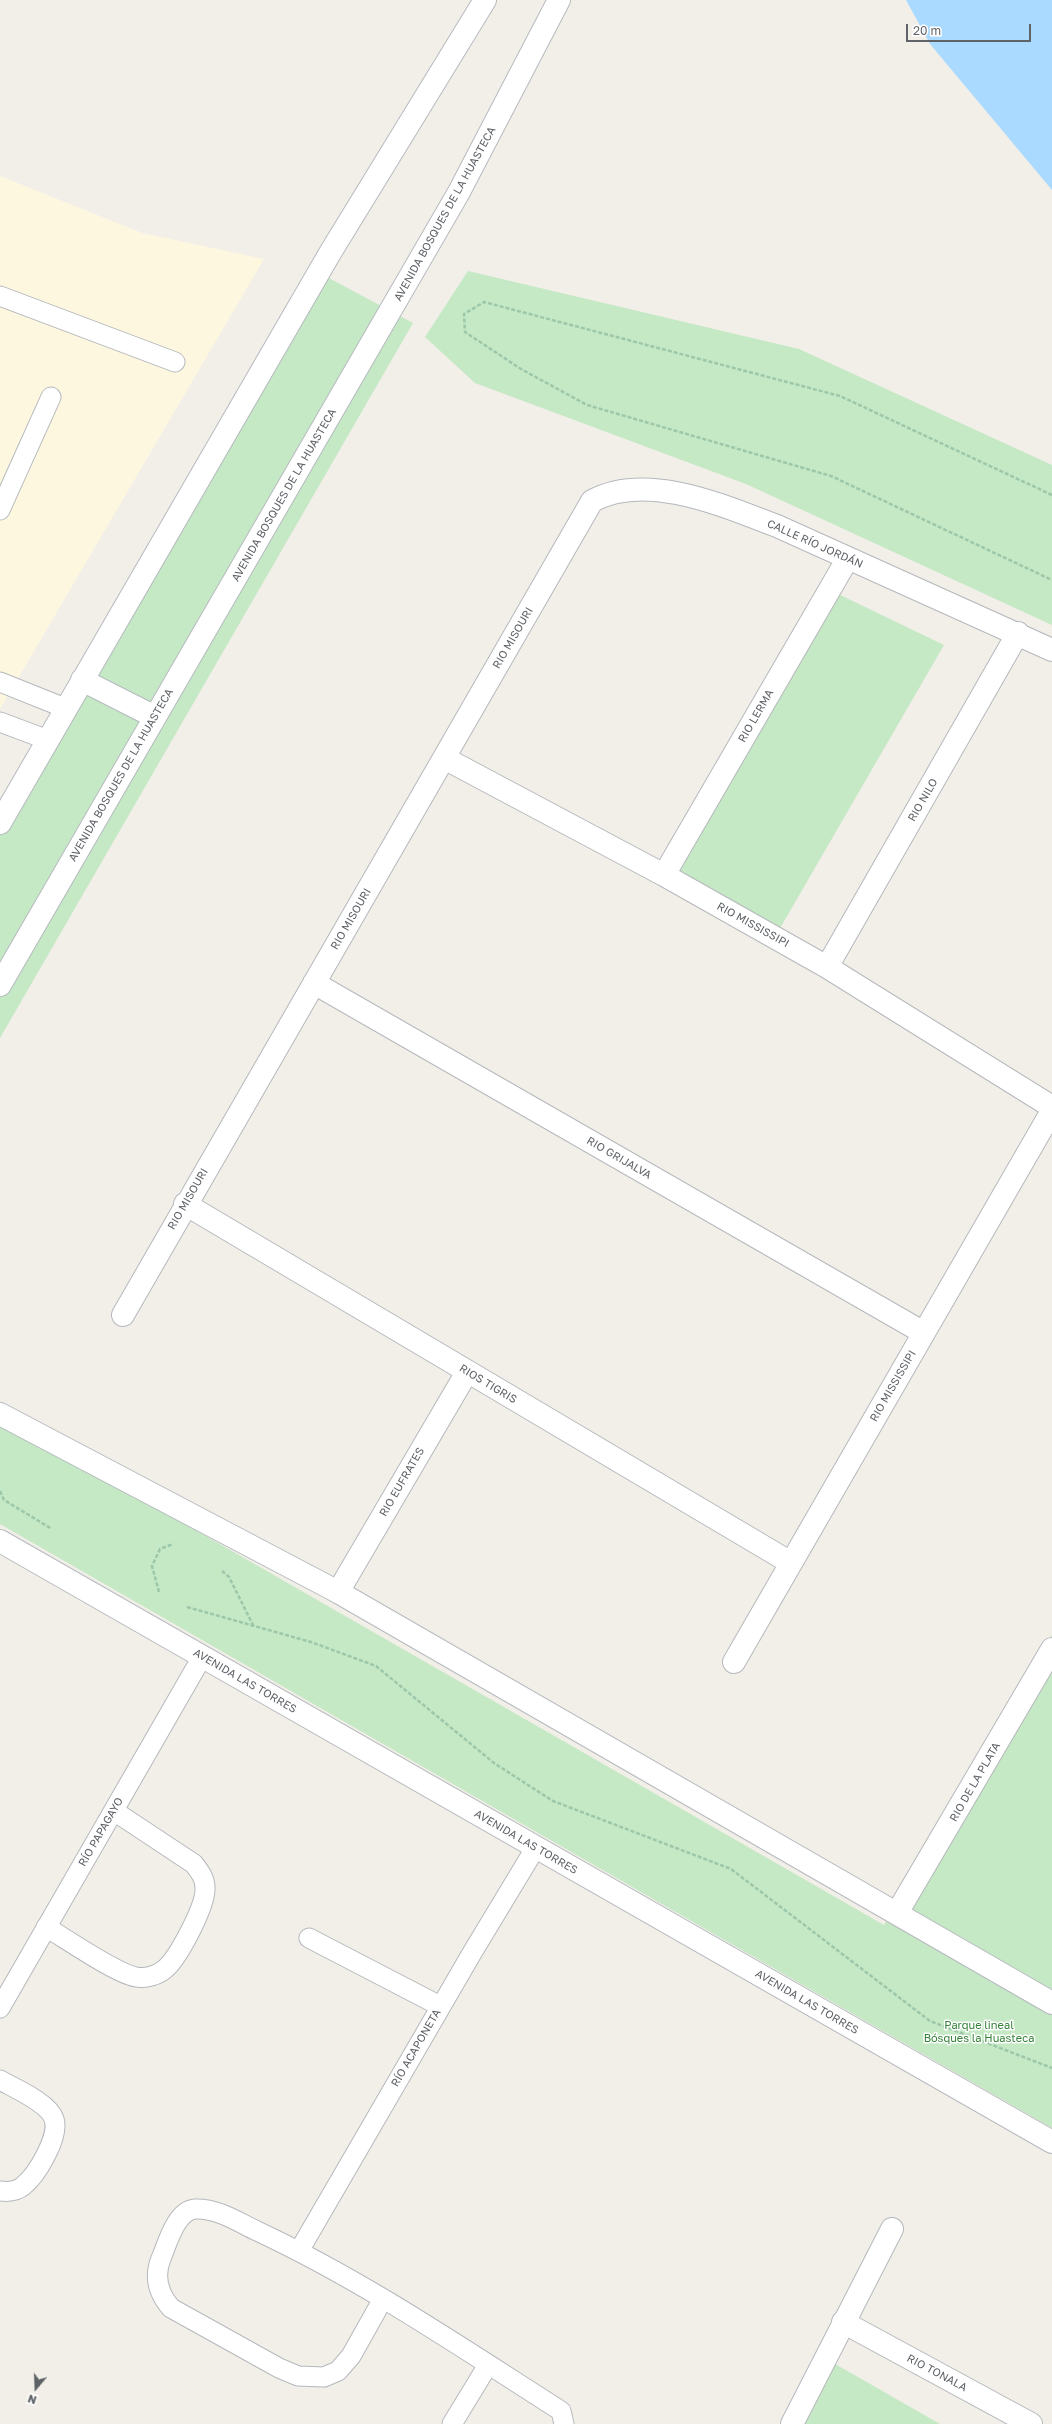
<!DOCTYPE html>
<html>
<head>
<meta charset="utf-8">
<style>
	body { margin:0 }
	#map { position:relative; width:1052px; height:2424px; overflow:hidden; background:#f1efe8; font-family:"Golos Text",sans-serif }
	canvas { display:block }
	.north { position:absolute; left:16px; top:2368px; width:40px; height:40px; -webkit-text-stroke:3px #fff; paint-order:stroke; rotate:199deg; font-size:11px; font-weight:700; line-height:16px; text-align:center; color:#5f6368 }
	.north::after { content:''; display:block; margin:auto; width:14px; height:18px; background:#5f6368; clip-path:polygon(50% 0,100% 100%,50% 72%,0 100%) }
	.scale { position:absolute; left:906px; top:24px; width:125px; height:18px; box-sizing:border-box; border:2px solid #5f6368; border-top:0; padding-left:5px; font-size:12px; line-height:14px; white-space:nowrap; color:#5f6368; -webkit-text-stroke:3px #fff; paint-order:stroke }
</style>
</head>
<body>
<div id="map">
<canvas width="1052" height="2424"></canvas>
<div class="north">N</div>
<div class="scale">20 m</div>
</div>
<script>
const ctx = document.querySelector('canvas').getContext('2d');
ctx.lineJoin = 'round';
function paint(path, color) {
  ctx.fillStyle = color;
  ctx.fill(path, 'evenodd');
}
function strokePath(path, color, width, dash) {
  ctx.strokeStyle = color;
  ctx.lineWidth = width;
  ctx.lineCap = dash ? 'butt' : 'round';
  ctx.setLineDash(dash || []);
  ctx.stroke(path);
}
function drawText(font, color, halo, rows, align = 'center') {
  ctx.font = font + ' "Golos Text",sans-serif';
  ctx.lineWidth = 3;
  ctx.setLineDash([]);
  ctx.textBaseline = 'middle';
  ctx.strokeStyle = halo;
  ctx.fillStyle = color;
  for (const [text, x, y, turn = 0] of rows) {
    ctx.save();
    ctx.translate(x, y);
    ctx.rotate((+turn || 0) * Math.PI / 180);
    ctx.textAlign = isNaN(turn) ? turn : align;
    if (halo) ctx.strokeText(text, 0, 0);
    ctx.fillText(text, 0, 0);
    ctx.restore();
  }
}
paint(new Path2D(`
	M0,176l142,57 122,26 -264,450z`), '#fef7e0');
paint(new Path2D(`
	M314,270l99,53 -413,715v-217z
	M468,271l331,78 253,116v160l-306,-141 -271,-101 -50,-46z
	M836,593l108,52 -165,285 -103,-60z
	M0,1418l884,507 168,-290v493l-1052,-604z
	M830,2361l110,63h-147z`), '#c5e8c5');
paint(new Path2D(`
	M906,0h146v190l-122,-146z`), '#aadaff');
const lane = new Path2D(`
	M0,296l175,66
	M0,510l51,-113
	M0,682l65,26
	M0,722l48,18
	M46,1927c22,13 69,46 90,50 10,2 22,-2 29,-8 13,-11 41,-63 40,-81 0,-10 -5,-16 -11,-24l-80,-53
	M309,1938l131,68
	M0,2008l202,-351
	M0,2080c14,8 49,23 54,39 6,17 -17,56 -31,67 -6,5 -15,6 -23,5
	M299,2251l173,-298 64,-106
	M383,2299l-32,57 -13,15 -14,6 -26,-1 -19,-8 -108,-60c-13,-15 -18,-32 -9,-52 6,-14 14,-45 33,-47 22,-1 43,13 62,22 107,50 205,117 304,180l3,13
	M452,2424l36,-59`);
const street = new Path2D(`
	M444,758l220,117 163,92 225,140
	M664,875l184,-317
	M827,967l191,-334
	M314,983l610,350
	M185,1204l606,359
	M123,1315l469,-814c54,-30 132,5 185,25l275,124
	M338,1592l129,-220
	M734,1662l318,-551
	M897,1913l155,-264
	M843,2322l188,102
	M792,2424l100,-195`);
const secondary = new Path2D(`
	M82,680l73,37
	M0,823l330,-570 155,-253
	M0,985l459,-793 100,-192
	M0,1414l338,178 714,411
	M0,1541l1052,601`);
strokePath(lane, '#b5b8bc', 21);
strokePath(street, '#b5b8bc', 24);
strokePath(secondary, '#b6babf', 24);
strokePath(new Path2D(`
	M1052,495l-212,-99 -356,-94 -20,12 1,18 56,37 66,36 244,71 221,104
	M0,1491l4,9 48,29
	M222,1571l7,6 24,48
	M159,1592l-7,-26 8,-17 13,-5
	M187,1607l124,35 65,24 118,97 59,38 178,68 199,152 122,47`), '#9cc7a9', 2.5, [4, 2]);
strokePath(lane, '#fff', 19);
strokePath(street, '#fff', 22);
strokePath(secondary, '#fff', 22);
drawText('11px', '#5f6368', '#fff', [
	["AVENIDA BOSQUES DE LA HUASTECA",445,214,-61],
	["AVENIDA BOSQUES DE LA HUASTECA",284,495,-60],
	["CALLE RÍO JORDÁN",815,544,24],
	["RIO MISOURI",513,638,-60],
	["RIO LERMA",756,716,-60],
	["AVENIDA BOSQUES DE LA HUASTECA",121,775,-60],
	["RIO NILO",923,800,-60],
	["RIO MISOURI",351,919,-60],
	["RIO MISSISSIPI",753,925,29],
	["RIO GRIJALVA",619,1158,30],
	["RIO MISOURI",188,1199,-60],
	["RIOS TIGRIS",488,1384,31],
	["RIO MISSISSIPI",893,1386,-60],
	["RIO EUFRATES",402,1482,-60],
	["AVENIDA LAS TORRES",245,1681,30],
	["RIO DE LA PLATA",975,1782,-60],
	["RÍO PAPAGAYO",101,1832,-60],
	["AVENIDA LAS TORRES",526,1842,30],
	["AVENIDA LAS TORRES",807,2002,30],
	["RÍO ACAPONETA",416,2048,-60],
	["RIO TONALA",937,2373,28]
]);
drawText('11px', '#348238', '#fff', [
	["Parque lineal",979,2026],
	["Bósques la Huasteca",979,2039]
]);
</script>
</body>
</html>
